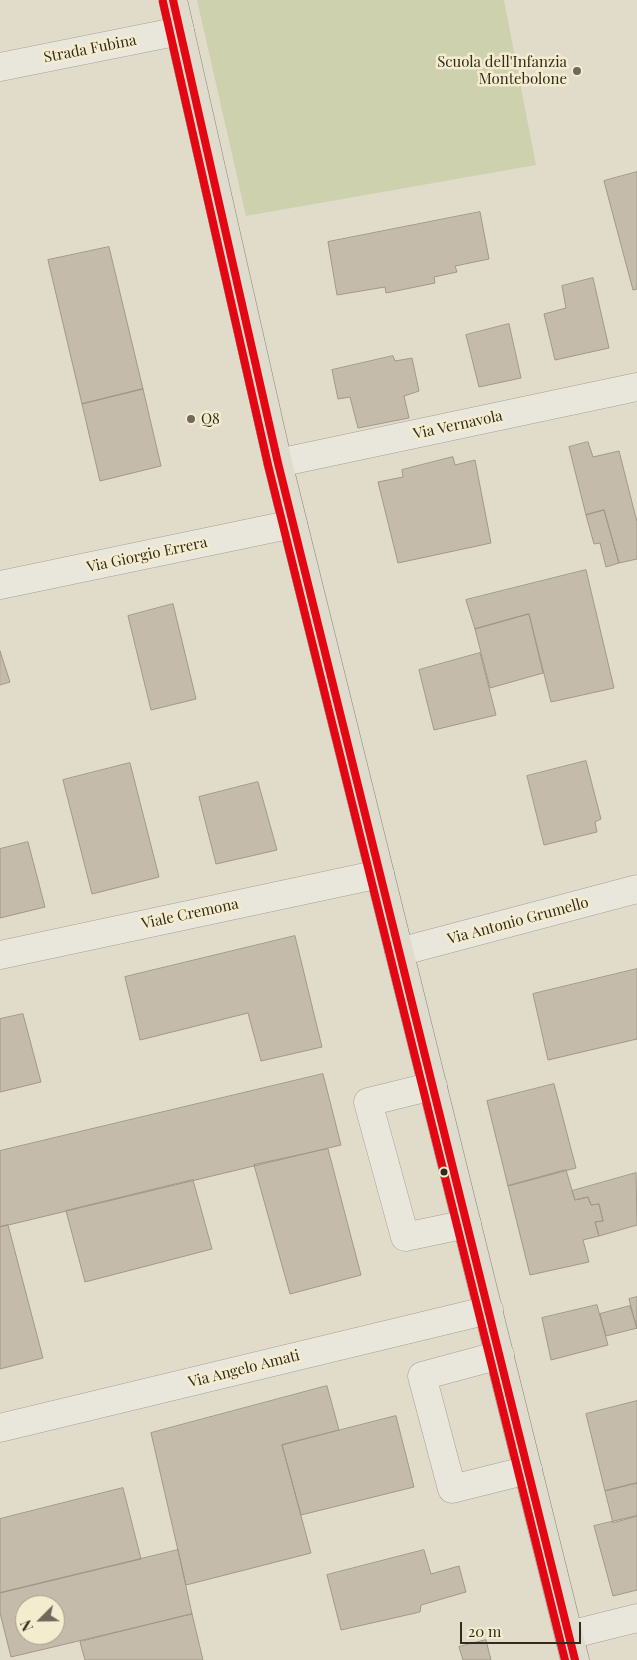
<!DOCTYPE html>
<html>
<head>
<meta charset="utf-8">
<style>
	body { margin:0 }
	#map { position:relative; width:637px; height:1660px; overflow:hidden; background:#e1dcca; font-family:"Playfair Display",serif }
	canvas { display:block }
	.north { position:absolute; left:15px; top:1595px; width:50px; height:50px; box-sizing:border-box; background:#f3eccf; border:1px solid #a69e88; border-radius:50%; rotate:247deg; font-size:14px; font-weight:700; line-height:20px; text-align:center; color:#332a1d }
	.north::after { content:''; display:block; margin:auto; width:18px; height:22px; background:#70685a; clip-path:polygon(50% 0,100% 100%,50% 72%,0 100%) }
	.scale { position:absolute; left:460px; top:1622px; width:121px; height:22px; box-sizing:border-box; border:2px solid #332a1d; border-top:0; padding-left:6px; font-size:15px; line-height:18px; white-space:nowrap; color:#332a1d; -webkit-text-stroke:4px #f3eccf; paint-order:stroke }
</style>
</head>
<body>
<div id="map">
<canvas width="637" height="1660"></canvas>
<div class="north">N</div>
<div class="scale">20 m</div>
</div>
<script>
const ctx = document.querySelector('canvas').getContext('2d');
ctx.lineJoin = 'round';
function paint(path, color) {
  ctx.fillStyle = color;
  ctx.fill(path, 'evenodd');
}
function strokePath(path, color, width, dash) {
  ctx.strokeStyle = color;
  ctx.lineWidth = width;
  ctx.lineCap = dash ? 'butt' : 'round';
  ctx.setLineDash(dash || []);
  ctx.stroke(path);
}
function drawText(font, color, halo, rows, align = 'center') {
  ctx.font = font + ' "Playfair Display",serif';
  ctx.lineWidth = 5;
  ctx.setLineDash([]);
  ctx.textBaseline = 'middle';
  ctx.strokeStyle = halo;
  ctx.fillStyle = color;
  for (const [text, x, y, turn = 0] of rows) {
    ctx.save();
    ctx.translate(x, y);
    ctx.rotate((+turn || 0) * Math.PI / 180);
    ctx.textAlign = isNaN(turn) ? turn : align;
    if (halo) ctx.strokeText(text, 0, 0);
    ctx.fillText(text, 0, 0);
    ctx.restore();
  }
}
paint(new Path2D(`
	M197,0h307l32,165 -290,51z`), '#cdd1ad');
const building = new Path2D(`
	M637,172v117l-4,1 -29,-109z
	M480,212l9,47 -34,7 2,6 -23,5 1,6 -49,10 -1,-6 -48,8 -9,-53z
	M109,247l34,142 -61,15 -34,-144z
	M593,278l16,70 -54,12 -11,-46 22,-6 -4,-22z
	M509,324l12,54 -42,9 -13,-52z
	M393,356l2,5 17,-3 7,33 -15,5 5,22 -51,10 -8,-31 -12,2 -6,-29z
	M143,389l18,77 -61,15 -18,-77z
	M588,442l5,15 26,-6 18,71v37l-18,4 -15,-53 -18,5 -17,-68z
	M453,457l2,8 20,-5 16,83 -93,20 -20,-81 25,-5 -1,-7z
	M604,510l15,53 -13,4 -6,-24 -6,1 -8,-29z
	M586,570l28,118 -63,14 -22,-88 -54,15 -9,-29z
	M173,604l23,95 -45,11 -23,-94z
	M529,614l14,59 -53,15 -15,-59z
	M0,651l10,31 -10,3z
	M480,653l16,62 -62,15 -15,-60z
	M586,761l15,58 -6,3 2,10 -53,13 -17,-69z
	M130,763l29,114 -67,17 -29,-114z
	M258,782l19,68 -61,14 -17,-67z
	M28,842l17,65 -45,11v-69z
	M295,936l27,111 -61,14 -13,-48 -108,27 -15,-63z
	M637,969v70l-89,21 -15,-66z
	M23,1014l18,68 -41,10v-73z
	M323,1074l18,71 -341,82v-76z
	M554,1084l22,84 -68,18 -21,-85z
	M328,1149l33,126 -71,19 -36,-129z
	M566,1170l9,30 13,-3 3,8 8,-1 4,17 -8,1 4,14 -16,4 6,22 -59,13 -22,-89z
	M636,1173l1,52 -38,11 -4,-14 8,-1 -4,-17 -8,1 -3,-8 -13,3 -3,-9z
	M193,1180l19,69 -127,33 -19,-71z
	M8,1225l35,133 -43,11v-142z
	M637,1297v32l-8,-30z
	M597,1305l11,40 -57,15 -9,-42z
	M630,1306l7,22 -31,8 -6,-22z
	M327,1386l12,44 -57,15 29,108 -125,32 -35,-152z
	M637,1401v82l-32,8 -19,-77z
	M396,1416l18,71 -113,28 -19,-70z
	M637,1483v33l-24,7 -8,-32z
	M123,1488l18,71 -141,34v-74z
	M637,1516v74l-24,6 -19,-70z
	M178,1550l14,64 -181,43 -11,-44v-20zM25,1605h30v30h-30z
	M424,1550l7,24 28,-8 7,26 -45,13 -1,7 -79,18 -14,-55z
	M192,1614l11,46h-118l-5,-18z
	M486,1640l5,20h-28l-4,-13z`);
paint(building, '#c4bbab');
strokePath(building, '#a0988a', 1);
const minor = new Path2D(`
	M0,67l180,-36
	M278,463l359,-76
	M0,585l293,-61
	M399,952l238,-63
	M0,955l380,-81
	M433,1086l-65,16 37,135 62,-13
	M500,1355l-78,21 30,113 76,-19
	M0,1428l489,-118
	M569,1635l68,-17`);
const major = new Path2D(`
	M173,0l105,463 297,1197`);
strokePath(minor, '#a6a093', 29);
strokePath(major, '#8b867a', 29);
strokePath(minor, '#e9e6db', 28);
strokePath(major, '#e0dccd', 28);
strokePath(new Path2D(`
	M173,0l105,463 297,1197`), '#e30613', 8);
strokePath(new Path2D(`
	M163,2l105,463 297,1195`), '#e30613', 8);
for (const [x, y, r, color] of [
	[577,71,5,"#70685a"],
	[191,419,5,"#70685a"],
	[444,1172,4.5,"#332a1d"]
]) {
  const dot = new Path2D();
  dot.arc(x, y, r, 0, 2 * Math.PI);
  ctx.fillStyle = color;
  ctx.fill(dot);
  strokePath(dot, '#f3eccf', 2);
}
drawText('15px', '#332a1d', '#f3eccf', [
	["Strada Fubina",90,49,-11],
	["Via Vernavola",458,425,-12],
	["Via Giorgio Errera",147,555,-12],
	["Viale Cremona",190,914,-12],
	["Via Antonio Grumello",518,921,-15],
	["Via Angelo Amati",244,1369,-14]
]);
drawText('15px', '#332a1d', '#f3eccf', [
	["Scuola dell'Infanzia",567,62],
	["Montebolone",567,79],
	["Q8",201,419,"left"]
], 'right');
</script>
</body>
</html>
